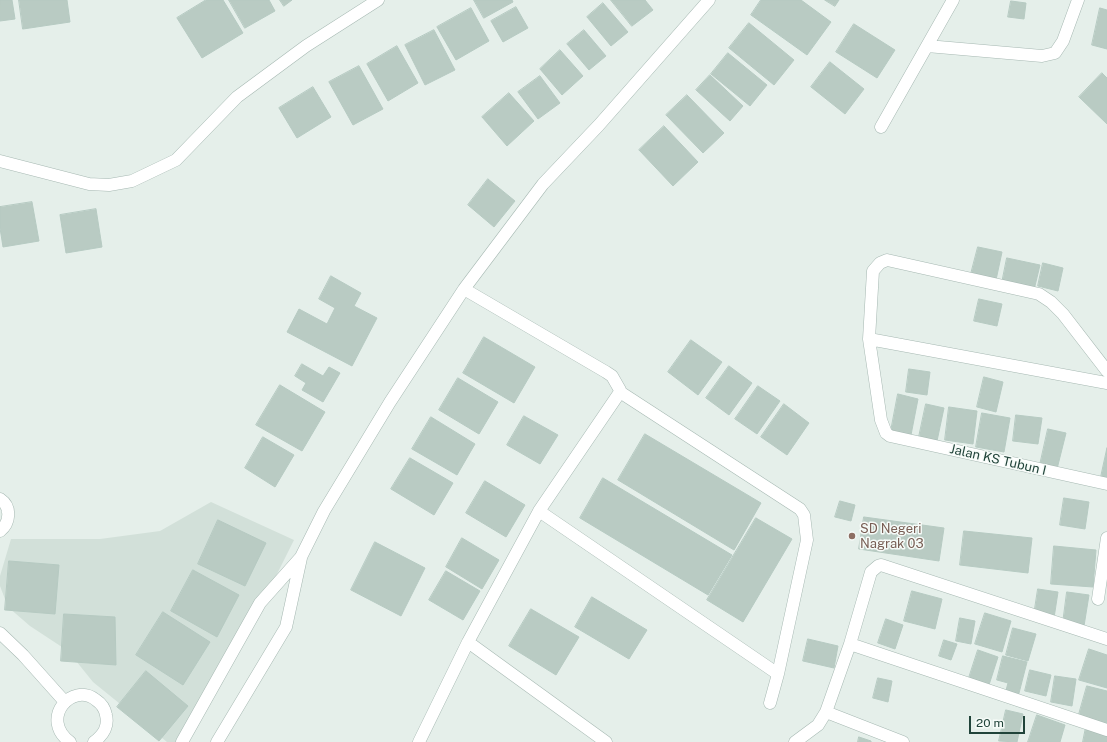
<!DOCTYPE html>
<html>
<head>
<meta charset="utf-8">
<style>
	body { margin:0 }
	#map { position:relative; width:1107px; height:742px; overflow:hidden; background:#e5efea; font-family:"Public Sans",sans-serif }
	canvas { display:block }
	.scale { position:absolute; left:969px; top:716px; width:56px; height:18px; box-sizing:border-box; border:2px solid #21443a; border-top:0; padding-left:5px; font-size:12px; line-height:14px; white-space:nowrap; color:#21443a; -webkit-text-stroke:3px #f6fbf8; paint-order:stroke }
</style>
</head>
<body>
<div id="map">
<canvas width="1107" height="742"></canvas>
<div class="scale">20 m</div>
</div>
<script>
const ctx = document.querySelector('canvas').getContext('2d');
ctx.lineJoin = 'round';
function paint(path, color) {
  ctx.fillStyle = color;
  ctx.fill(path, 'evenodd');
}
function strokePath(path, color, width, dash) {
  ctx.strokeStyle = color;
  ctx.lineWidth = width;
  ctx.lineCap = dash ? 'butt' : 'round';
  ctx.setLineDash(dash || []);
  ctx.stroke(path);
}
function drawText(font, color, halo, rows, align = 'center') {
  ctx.font = font + ' "Public Sans",sans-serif';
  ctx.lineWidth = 3;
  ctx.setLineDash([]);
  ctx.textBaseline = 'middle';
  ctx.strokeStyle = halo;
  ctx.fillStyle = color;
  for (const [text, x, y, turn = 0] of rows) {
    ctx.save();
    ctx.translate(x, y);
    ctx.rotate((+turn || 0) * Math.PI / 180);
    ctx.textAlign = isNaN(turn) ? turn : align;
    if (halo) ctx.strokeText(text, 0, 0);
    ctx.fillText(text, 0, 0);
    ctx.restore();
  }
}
paint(new Path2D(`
	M211,502l83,38 -51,102 -59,100h-17l-74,-60 -25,-31 -38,-25 -22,-19 -8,-21v-10l11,-37h89l60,-8z`), '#d2e0d9');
const building = new Path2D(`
	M0,0h12l3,19 -15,2z
	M19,0h48l3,22 -47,7z
	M206,0h17l20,33 -41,25 -25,-40z
	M229,0h40l6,11 -30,17z
	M280,0h12l-8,6z
	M474,0h38l1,2 -29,16z
	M611,0h34l8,10 -21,16z
	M761,0h40l30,22 -24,33 -56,-40z
	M825,0h14l-4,6z
	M1011,1l15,2 -2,16 -16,-2z
	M603,3l25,29 -17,14 -24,-29z
	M516,7l12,21 -25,14 -12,-21z
	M471,8l18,33 -33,19 -19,-33z
	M1100,8l7,2v39l-15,-4z
	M749,23l45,37 -20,25 -45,-37z
	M854,24l41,26 -18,28 -41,-26z
	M434,30l21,40 -30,15 -20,-40z
	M584,30l22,26 -17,14 -22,-26z
	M397,46l21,37 -30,18 -21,-37z
	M560,50l23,26 -21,19 -22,-26z
	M728,53l39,32 -17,21 -39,-32z
	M830,62l34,27 -19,25 -34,-27z
	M359,66l24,43 -30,16 -24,-43z
	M1102,73l5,5v46l-28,-27z
	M710,75l33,31 -13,15 -34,-31z
	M540,76l20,27 -22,16 -20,-27z
	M313,87l18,30 -34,21 -18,-30z
	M509,93l25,28 -27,25 -25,-29z
	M687,95l37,38 -21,20 -37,-38z
	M664,126l34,36 -25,24 -34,-36z
	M488,179l27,22 -21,26 -26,-22z
	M32,202l7,39 -36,6 -3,-19v-21z
	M96,209l6,38 -36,6 -6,-38z
	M978,247l24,5 -6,28 -25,-6z
	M1007,258l33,7 -6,25 -32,-7z
	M1043,263l20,5 -5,23 -20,-5z
	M331,276l30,17 -7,13 23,12 -25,48 -65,-34 12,-23 28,15 8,-16 -16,-9z
	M979,299l23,5 -5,22 -23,-5z
	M484,337l51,30 -21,36 -51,-30z
	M691,340l31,22 -24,33 -30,-23z
	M302,364l21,12 6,-9 11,6 -17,29 -21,-12 4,-7 -11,-7z
	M729,366l23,17 -23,32 -23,-17z
	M909,369l21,3 -3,23 -21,-3z
	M984,377l19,5 -7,30 -19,-5z
	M458,378l40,24 -19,32 -40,-24z
	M280,385l45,27 -23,39 -46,-26z
	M758,386l22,15 -23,33 -22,-15z
	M898,394l20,5 -7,36 -20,-4z
	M784,404l25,19 -22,32 -26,-18z
	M926,404l18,4 -7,33 -18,-4z
	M949,407l28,4 -4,33 -28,-4z
	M982,413l28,5 -6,34 -28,-5z
	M1016,415l26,3 -4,26 -25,-3z
	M524,416l34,19 -18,29 -33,-19z
	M431,417l44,27 -18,31 -45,-26z
	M1048,429l18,4 -9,36 -17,-4z
	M645,434l116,69 -27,47 -116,-70z
	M263,437l31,18 -19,32 -30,-19z
	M1107,448v30l-6,-1z
	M410,458l43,25 -19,32 -43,-26z
	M603,478l129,77 -24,40 -128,-77z
	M485,481l40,24 -19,32 -40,-24z
	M1064,498l25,4 -4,27 -25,-4z
	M840,501l15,4 -4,16 -16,-4z
	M864,517l80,11 -5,33 -80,-12z
	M756,518l36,21 -49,83 -36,-22z
	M218,520l48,23 -21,43 -47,-22z
	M964,531l68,7 -4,35 -68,-8z
	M462,538l37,22 -17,29 -36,-22z
	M375,542l50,26 -24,48 -50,-26z
	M1054,546l42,4 -3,37 -42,-3z
	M9,561l50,4 -4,49 -50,-4z
	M193,570l46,25 -22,42 -46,-26z
	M446,571l34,20 -17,29 -34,-20z
	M1038,589l20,3 -4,26 -20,-3z
	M912,591l30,8 -7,30 -31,-8z
	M1067,592l22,3 -5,31 -21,-3z
	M592,597l55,33 -18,29 -54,-32z
	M531,609l48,28 -23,38 -47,-29z
	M163,612l47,30 -27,43 -47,-30z
	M985,613l26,8 -9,31 -27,-8z
	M64,614l51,3 1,48 -55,-4z
	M960,618l15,3 -4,23 -15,-3z
	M886,619l17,6 -8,24 -17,-6z
	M1013,628l23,6 -8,27 -22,-6z
	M808,639l30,7 -4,22 -31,-7z
	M944,640l13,4 -6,16 -12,-4z
	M1089,649l18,6v33l-28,-8z
	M978,650l20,7 -10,31 -20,-7z
	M1003,656l24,6 -9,35 -13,-3 3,-11 -11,-3z
	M1030,670l21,5 -5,21 -21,-5z
	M146,671l42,35 -29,35 -42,-34z
	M1055,676l21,3 -4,27 -21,-4z
	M878,678l14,3 -4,21 -15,-4z
	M1087,686l20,5v34l-29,-7z
	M1006,710l17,4 -6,28 -18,-1z
	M1037,715l28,10 -5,17h-32z
	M1086,727l21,5v10h-24z
	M859,737l12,4v1h-13z`);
paint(building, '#b9cbc3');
strokePath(building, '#b6cac2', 1);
const minor = new Path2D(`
	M927,46l115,10 13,-3 8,-12 15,-41
	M881,127l72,-127
	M0,161l89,23 20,1 23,-4 44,-21 61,-63 69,-51 72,-46
	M464,289l142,83 6,4 8,14v2l-81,119 -71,131 138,100
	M869,339l238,44
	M1107,371l-44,-57 -12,-12 -12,-8 -152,-34 -7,3 -7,8 -4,68 12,81 5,13 4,3 217,48
	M620,392l180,117 4,6 3,25 -29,134 -8,29
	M0,499c12,8 10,24 0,32
	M539,511l239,163
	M1098,599l9,-61
	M0,633l23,22 42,47
	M1107,639l-226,-74 -3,1 -7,6 -21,72 257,86
	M826,712l77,30
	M70,742c-31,-23 2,-61 26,-42 6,4 9,9 10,15 3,12 -3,20 -12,27
	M182,742l78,-139 41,-46 23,-46 66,-109 74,-113 79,-105 56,-59 110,-125
	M217,742l69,-115 15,-69
	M419,742l49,-100
	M795,742l23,-17 8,-13 24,-68`);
strokePath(minor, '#a6b8b2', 13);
strokePath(minor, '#fff', 12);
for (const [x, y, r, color] of [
	[852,536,4,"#8d6e63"]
]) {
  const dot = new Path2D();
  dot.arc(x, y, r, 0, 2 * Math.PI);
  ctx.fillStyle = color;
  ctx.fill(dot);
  strokePath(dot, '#f6fbf8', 1.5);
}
drawText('13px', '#21443a', '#f6fbf8', [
	["Jalan KS Tubun I",998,460,13]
]);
drawText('13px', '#785e54', '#f6fbf8', [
	["SD Negeri",860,529],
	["Nagrak 03",860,544]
], 'left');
</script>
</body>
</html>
